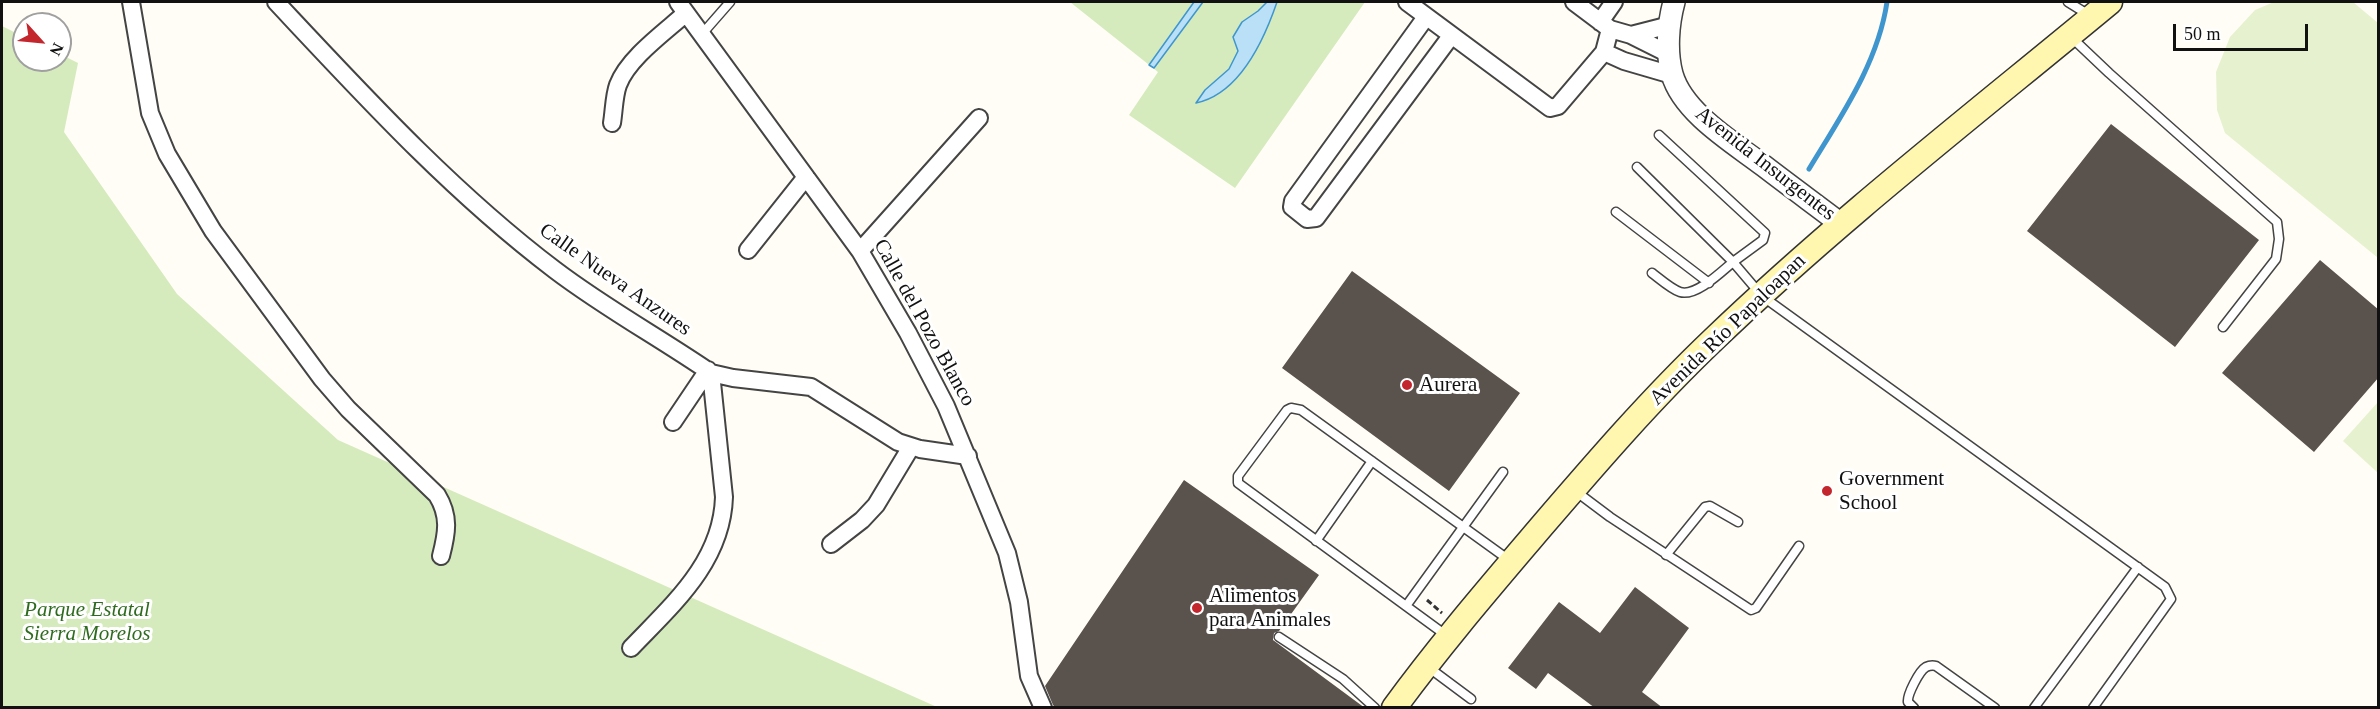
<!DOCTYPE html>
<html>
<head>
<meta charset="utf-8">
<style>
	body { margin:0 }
	#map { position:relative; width:2380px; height:709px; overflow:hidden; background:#fffdf5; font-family:Georgia,serif }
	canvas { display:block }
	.frame { position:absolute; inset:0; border:3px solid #111; pointer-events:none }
	.north { position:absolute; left:12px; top:12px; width:60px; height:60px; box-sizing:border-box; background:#fff; border:2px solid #a0a0a0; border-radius:50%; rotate:117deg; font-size:16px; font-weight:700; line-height:24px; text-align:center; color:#111 }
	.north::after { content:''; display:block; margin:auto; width:21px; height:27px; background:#c4262e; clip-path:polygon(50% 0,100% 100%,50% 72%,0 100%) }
	.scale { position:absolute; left:2173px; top:24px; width:135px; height:27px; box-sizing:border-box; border:3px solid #111; border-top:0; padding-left:8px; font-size:18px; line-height:21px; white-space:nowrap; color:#111; -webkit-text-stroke:4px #fff; paint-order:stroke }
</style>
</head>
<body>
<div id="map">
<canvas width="2380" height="709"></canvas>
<div class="frame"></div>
<div class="north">N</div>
<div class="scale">50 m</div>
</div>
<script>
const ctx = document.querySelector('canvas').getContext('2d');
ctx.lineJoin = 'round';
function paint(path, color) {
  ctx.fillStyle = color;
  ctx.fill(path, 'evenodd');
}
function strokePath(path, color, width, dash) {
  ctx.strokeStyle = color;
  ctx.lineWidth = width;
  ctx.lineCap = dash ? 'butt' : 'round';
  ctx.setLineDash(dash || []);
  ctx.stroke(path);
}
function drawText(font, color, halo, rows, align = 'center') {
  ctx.font = font + ' Georgia,serif';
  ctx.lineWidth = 6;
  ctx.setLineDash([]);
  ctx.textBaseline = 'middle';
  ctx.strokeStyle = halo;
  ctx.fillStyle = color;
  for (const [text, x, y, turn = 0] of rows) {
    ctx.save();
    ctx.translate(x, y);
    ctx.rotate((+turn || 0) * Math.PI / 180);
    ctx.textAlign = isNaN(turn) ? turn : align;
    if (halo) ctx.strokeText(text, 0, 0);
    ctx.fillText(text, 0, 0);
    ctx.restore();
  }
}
paint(new Path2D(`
	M1070,2h295l-130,186 -106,-73 29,-43z
	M2,26l22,11v23h36v-6l18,9 -14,69 113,162 161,146 599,267h-935z`), '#d5ebbd');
paint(new Path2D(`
	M2274,2h79l25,21v235l-153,-125 -8,-23 -1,-38 14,-35 25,-27z
	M2378,402v71l-35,-32z`), '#e6f2cf');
const water = new Path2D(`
	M1194,2h9l-49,66 -5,-3z
	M1267,2h10c-13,38 -38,92 -81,101l9,-13 24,-21 9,-18 -5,-14 9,-15 16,-11z`);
paint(water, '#b9e0f7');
strokePath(water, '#3f96cf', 1.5);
strokePath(new Path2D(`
	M1809,169c32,-53 69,-106 78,-167`), '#3f96cf', 5);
paint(new Path2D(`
	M2111,124l148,116 -84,107 -148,-116z
	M2320,260l59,50v67l-65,75 -92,-79z
	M1352,271l168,122 -71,98 -167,-123z
	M1184,480l135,95 -40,56 -5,2 -1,7 92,68h-309l-3,-3 -8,-19z
	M1635,587l54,41 -47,64 21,16h-68l-47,-35 -12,16 -28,-21 51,-66 41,31z`), '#5a524d');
const service = new Path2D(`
	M2068,2l21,13
	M702,34l28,-32
	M2070,36l39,37 168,149 2,17 -3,20 -53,68
	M1659,135l106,98 -2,7 -30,22 29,34 403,291 6,12 -78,109
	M1637,167l96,95c-11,9 -37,35 -53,30 -9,-3 -20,-13 -28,-19
	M1616,212l93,71
	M1574,490l36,27 141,93 5,-2 43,-62
	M1316,541l56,-80
	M1666,555l39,-48 5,-1 28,16
	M1406,606l97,-134
	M1447,636l-209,-153v-7l49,-66 4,-2 10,2 208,150
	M1279,637l64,42 32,29
	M1428,667l43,32
	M1914,708l-6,-6c-1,-7 11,-31 18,-35 4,-2 7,-2 10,-1l59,42
	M2034,708l104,-141`);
const minor = new Path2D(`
	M131,2l19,111 17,41 46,77 109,148 26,30 89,86c13,21 10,38 4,61
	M276,2c88,94 176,190 279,268 50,38 105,68 156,103l22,5 78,9 87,55 22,7 48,7
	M678,2l182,249 48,82 38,73 61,147 12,49 10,74 14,32
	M1407,2l143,106 8,-2 46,-54 6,-23
	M1574,2l36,27 21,6 38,19
	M1426,17l-133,184 -1,6 15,12 9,-1 135,-182
	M1600,22l14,-20
	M1631,35l39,-10
	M1604,52l20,9 48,14
	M612,123c2,-12 2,-27 6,-38 10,-27 47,-53 68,-72
	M748,250l58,-73
	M860,251l119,-133
	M673,422l35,-52
	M831,544l31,-24 14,-15 35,-58
	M631,648c42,-44 91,-86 93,-151l-13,-124`);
const tertiary = new Path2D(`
	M1674,2c-6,22 -8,50 -2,72 11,39 62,69 92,92 26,20 52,39 77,58`);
const secondary = new Path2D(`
	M1394,708c46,-63 97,-122 147,-181 55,-64 110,-128 172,-187 125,-120 263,-227 397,-338`);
strokePath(service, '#444', 11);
strokePath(minor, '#444', 20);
strokePath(tertiary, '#444', 24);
strokePath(secondary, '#333', 27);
strokePath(new Path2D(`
	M1427,600l15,13`), '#333', 3, [6, 3]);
strokePath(service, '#fff', 8);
strokePath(minor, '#fff', 16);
strokePath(tertiary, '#fff', 21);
strokePath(secondary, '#fff6b0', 24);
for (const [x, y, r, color] of [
	[1407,385,6,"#c4262e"],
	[1827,491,6,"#c4262e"],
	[1197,608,6,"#c4262e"]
]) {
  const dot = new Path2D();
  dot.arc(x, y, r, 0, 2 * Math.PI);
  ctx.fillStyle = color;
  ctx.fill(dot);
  strokePath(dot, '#fff', 2);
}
drawText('21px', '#111', '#fff', [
	["Avenida Insurgentes",1765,164,38],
	["Calle Nueva Anzures",615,280,35],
	["Calle del Pozo Blanco",924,323,61],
	["Avenida Río Papaloapan",1728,330,-44]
]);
drawText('21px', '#111', '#fff', [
	["Aurera",1419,385],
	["Government",1839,479],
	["School",1839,503],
	["Alimentos",1209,596],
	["para Animales",1209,620]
], 'left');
drawText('italic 21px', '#2f6b1f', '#fff', [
	["Parque Estatal",87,610],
	["Sierra Morelos",87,634]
]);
</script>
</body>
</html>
